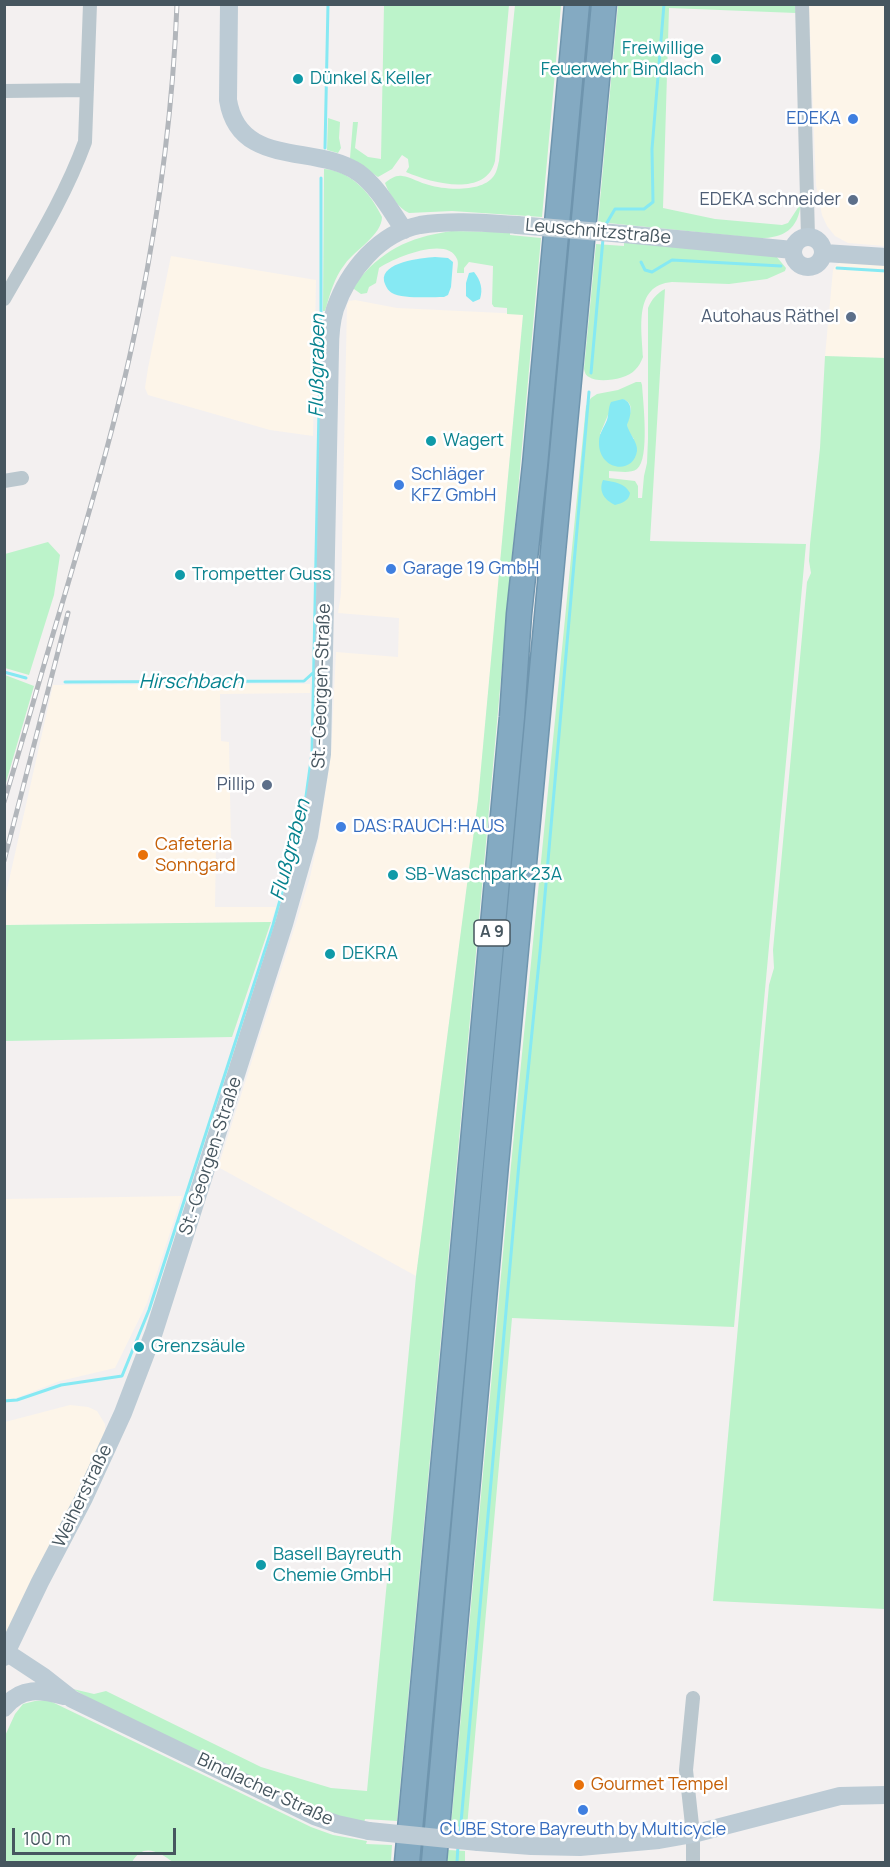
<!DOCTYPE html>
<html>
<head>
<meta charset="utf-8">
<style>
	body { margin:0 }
	#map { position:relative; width:890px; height:1867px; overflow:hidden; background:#f3f0f0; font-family:Manrope,sans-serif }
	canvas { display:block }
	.frame { position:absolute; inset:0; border:6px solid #46565f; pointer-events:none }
	.scale { position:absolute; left:12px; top:1828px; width:164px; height:27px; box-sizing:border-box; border:3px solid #46565f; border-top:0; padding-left:8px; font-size:18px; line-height:21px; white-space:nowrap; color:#46565f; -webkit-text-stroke:4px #fff; paint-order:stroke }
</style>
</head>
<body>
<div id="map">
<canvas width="890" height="1867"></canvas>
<div class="frame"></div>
<div class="scale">100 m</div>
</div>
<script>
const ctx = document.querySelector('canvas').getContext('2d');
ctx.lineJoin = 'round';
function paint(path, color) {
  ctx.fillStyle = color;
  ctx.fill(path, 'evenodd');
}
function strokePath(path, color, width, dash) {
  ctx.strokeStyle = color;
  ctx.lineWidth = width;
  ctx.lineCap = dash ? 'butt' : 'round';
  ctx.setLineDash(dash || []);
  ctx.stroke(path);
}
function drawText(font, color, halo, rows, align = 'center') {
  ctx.font = font + ' Manrope,sans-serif';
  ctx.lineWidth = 5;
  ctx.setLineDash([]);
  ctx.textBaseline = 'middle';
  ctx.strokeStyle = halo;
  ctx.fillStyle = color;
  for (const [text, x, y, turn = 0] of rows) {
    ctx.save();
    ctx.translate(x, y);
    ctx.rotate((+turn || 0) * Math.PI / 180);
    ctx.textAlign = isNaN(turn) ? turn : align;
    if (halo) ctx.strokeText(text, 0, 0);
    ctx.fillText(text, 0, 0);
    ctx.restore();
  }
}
paint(new Path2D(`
	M809,5h76v241l-37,-3 -13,-7 -8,-10 -5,-11 -6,-30z
	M171,256l145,24 -3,156 -43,-6 -122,-35 -3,-7 3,-20z
	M842,262l43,3v93l-60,-2 8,-86 3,-5z
	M355,300l42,8 126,6 -45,487 -62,475 -198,-109 78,-244 14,-46 9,-42 12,-80 5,-103 62,5 1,-39 -61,-5 3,-19 6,-289 2,-4z
	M310,684v9l-90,1 1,47 8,1 2,102h-15l-1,63h61l-5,15 -266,3v-27l48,-213z
	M182,1196l-35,107 -32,65 -55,13 -44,17 -11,1v-200z
	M70,1405l18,2 9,4 8,13v7l-7,22 -93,183v-214z`), '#fdf5e9');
paint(new Path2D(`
	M384,5h125l-14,156c-9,37 -64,22 -89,11l3,-5 -1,-8 -6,-4 -10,14 -14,8 -28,-19 3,-36h5l-3,26 13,9 13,2z
	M515,5h46l-19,212 -90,-6 -43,2c-11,-5 -20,-19 -24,-30 5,-4 11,-8 17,-7 9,1 18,7 27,9 16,5 56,8 66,-11 2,-3 3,-9 4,-13z
	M618,5h177l1,8 -127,-5 -6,200 52,11 67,6 6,-2 13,-20c-3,28 -19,36 -45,35l-158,-16z
	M328,118l12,4 -1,16 2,10 -3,5 -11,-3z
	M324,169c28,2 47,25 58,48 0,18 -27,33 -37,47 -11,14 -15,30 -20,47h-2z
	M451,231l59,1v3l31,3 -144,1583 -32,-2 -1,4 -48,-13 -189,-91 -54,-30 21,5 12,-3 155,76 70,21 36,3 49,-515 62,-476 45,-485 -16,-1v-6l-13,-1 -2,-3 1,-38 -24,-4 -5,6v5h-7c0,-4 2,-10 0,-14 -9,-24 -64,-1 -78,9l-3,15 -7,4 -2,6 -6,1 -7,-5v-4c28,-35 53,-47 97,-54z
	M624,242l152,14 10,12 -1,3 -18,8 -38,5 -57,-2c-39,3 -30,48 -29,75 -2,5 -4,9 -8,13 -8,9 -36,14 -46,7 -4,-2 -4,-5 -5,-8l12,-125 28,2z
	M665,289l-15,252 156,3 -72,783 -222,-9 -45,509 -16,-1 60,-661 75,-759 5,-8 6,-4 21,-4 18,-8h5l1,3c1,16 8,74 -5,84 -7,5 -19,2 -28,2v7l26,3 3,5v12h4l2,-22 3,-13 1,-24v-131c4,-9 9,-15 17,-19zM623,399c14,6 5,16 4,26 0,5 4,10 7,14l-34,-5 8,-19z
	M825,356l61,2 -1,1251 -172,-8 56,-616 5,-17 -1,-18 34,-368 4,-9 -2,-12 1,-17 10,-96z
	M48,542l12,13 -6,40 -25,80 -24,-7v-114z
	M5,675l29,11 -29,100 -1,-111z
	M271,922l-39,115 -227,4v-116z
	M48,1700l263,127 22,8 34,6 -1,3 26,1 -1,17h-218c-14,-10 -30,-20 -41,0h-127l-1,-124 11,-24 8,-10 12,-3z
	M448,1850l17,1v11h-18z`), '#bcf3ca');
paint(new Path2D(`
	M435,257l13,1 5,4 -2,25 -3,8 -4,2c-12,0 -42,2 -52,-4 -4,-2 -7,-8 -8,-12 -3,-19 37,-23 51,-24z
	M474,272c7,9 9,17 6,27l-7,3 -7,-6v-13l3,-10z
	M623,399c11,4 8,17 4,26 2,9 11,17 10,26 -4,25 -39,19 -38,-9 0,-9 5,-14 8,-22 2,-6 1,-12 4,-18z
	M603,480c11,2 22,3 27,13 -1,8 -8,10 -15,12 -10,-5 -17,-13 -12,-25z`), '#86e9f3');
strokePath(new Path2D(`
	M325,148l3,-144
	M605,226l10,-17h29l9,-7 -1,-53 12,-145
	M641,262l4,8 7,2 20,-12 109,6
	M837,268l49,3
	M591,373l12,-134
	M4,672l22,6
	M65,682l239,-1 10,-9
	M4,1401l13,-1 44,-15 61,-9 27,-66 124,-385 30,-107 9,-65 9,-443v-132
	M460,1834l60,-682 20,-200 49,-560
	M457,1862l1,-16`), '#86e9f3', 3);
const highway = new Path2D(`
	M407,1862l105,-1145 7,-103 16,-149 42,-461
	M434,1862l62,-698 108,-1160`);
strokePath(highway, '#6f95ae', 27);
strokePath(new Path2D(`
	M802,4l6,233
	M4,91l83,-1
	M4,299c29,-51 61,-102 81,-157l5,-138
	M4,481l18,-3
	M693,1698l-7,72 7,64v28`), '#bac7ce', 14);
strokePath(new Path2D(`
	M229,4l-1,96c11,69 88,43 131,73 19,14 32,38 45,57
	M624,234l169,16
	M793 252a15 15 0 1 1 30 0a15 15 0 1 1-30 0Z
	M824,253l62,4
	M6,1652l38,25 28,22 242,117 23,8 32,7
	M4,1657l36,-75 44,-84 39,-85 31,-81 130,-408 25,-88 13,-82 8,-404c0,-14 1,-28 5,-41 13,-38 44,-76 85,-84 31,-5 65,-2 97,0
	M4,1708c17,-22 37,-18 60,-12
	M478,1842l53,4 49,1 79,-7 34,-6 147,-38 46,-1`), '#bccbd5', 18);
strokePath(highway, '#84aac2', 24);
const rail = new Path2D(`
	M4,802c19,-62 36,-125 55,-188 30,-101 61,-203 81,-307 20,-100 33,-201 37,-303
	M4,861l64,-248`);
strokePath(rail, '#b2b6bb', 5);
strokePath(rail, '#fff', 3, [9]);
strokePath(new Path2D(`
	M517,225l107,9
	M369,1831l109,11`), '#bccbd5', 18);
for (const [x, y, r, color] of [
	[716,59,6,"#0f9aa8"],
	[298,79,6,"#0f9aa8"],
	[853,119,6,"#3f7fe0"],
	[853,200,6,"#5c6f8a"],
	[851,317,6,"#5c6f8a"],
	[431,441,6,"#0f9aa8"],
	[399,485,6,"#3f7fe0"],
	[391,569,6,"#3f7fe0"],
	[180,575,6,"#0f9aa8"],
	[267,785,6,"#5c6f8a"],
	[341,827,6,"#3f7fe0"],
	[143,855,6,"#e8710a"],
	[393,875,6,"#0f9aa8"],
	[330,954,6,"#0f9aa8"],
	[139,1347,6,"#0f9aa8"],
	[261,1565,6,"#0f9aa8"],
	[579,1785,6,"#e8710a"],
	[583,1810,6,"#3f7fe0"]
]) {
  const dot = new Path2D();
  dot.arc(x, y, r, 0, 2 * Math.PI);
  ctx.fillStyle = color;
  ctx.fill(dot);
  strokePath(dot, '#fff', 2);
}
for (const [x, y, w] of [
	[492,933,36]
]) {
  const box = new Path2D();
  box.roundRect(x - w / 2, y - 13, w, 26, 4.5);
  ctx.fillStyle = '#fff';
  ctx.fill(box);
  strokePath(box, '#46565f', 1.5);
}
drawText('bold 16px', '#46565f', null, [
	["A 9",492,933]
]);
drawText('18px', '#0d838f', '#fff', [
	["Freiwillige",704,49,"right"],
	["Feuerwehr Bindlach",704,70,"right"],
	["Dünkel & Keller",310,79],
	["Wagert",443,441],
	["Trompetter Guss",192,575],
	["SB-Waschpark 23A",405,875],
	["DEKRA",342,954],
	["Grenzsäule",151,1347],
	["Basell Bayreuth",273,1555],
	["Chemie GmbH",273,1576]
], 'left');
drawText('18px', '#366cbe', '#fff', [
	["EDEKA",841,119,"right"],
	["Schläger",411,475],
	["KFZ GmbH",411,496],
	["Garage 19 GmbH",403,569],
	["DAS:RAUCH:HAUS",353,827],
	["CUBE Store Bayreuth by Multicycle",583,1830,"center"]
], 'left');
drawText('18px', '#4e5e75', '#fff', [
	["EDEKA schneider",841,200],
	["Autohaus Räthel",839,317],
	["Pillip",255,785]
], 'right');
drawText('18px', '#46565f', '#fff', [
	["Leuschnitzstraße",598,232,5],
	["St.-Georgen-Straße",322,686,-88],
	["St.-Georgen-Straße",211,1156,-72],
	["Weiherstraße",83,1496,-64],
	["Bindlacher Straße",265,1790,25]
]);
drawText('18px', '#c56008', '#fff', [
	["Cafeteria",155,845],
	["Sonngard",155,866],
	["Gourmet Tempel",591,1785]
], 'left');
drawText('italic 20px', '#06828e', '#fff', [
	["Flußgraben",318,366,-89],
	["Hirschbach",191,682],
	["Flußgraben",291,850,-75]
]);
</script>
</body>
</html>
